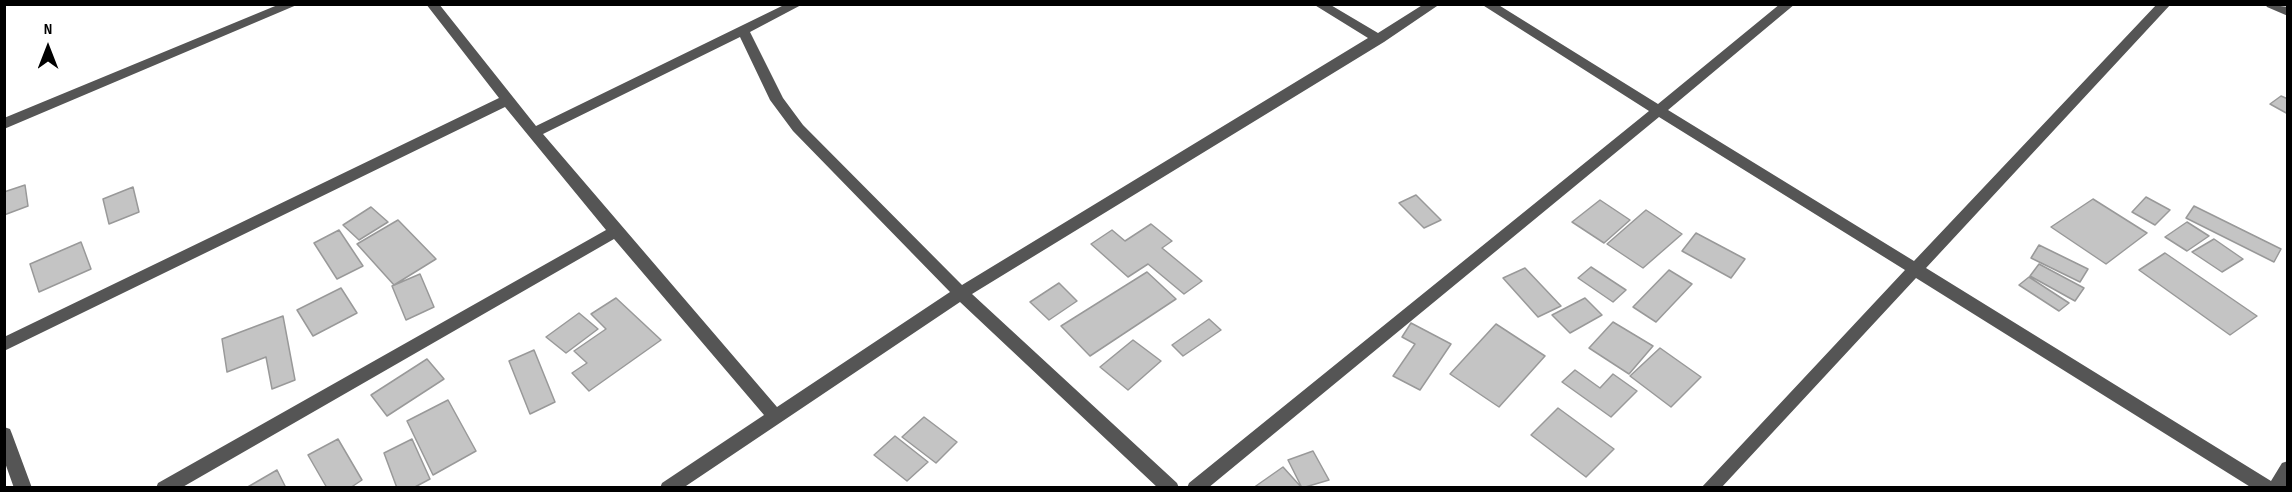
<!DOCTYPE html>
<html>
<head>
<meta charset="utf-8">
<style>
	body { margin:0 }
	#map { position:relative; width:2292px; height:492px; overflow:hidden; background:#fff; font-family:"Sofia Sans Condensed",sans-serif }
	canvas { display:block }
	.frame { position:absolute; inset:0; border:6px solid #000; pointer-events:none }
	.north { position:absolute; left:18px; top:18px; width:60px; height:60px; -webkit-text-stroke:4px #fff; paint-order:stroke; rotate:0deg; font-size:16px; font-weight:700; line-height:24px; text-align:center; color:#000 }
	.north::after { content:''; display:block; margin:auto; width:21px; height:27px; background:#000; clip-path:polygon(50% 0,100% 100%,50% 72%,0 100%) }
</style>
</head>
<body>
<div id="map">
<canvas width="2292" height="492"></canvas>
<div class="frame"></div>
<div class="north">N</div>
</div>
<script>
const ctx = document.querySelector('canvas').getContext('2d');
ctx.lineJoin = 'round';
function paint(path, color) {
  ctx.fillStyle = color;
  ctx.fill(path, 'evenodd');
}
function strokePath(path, color, width, dash) {
  ctx.strokeStyle = color;
  ctx.lineWidth = width;
  ctx.lineCap = dash ? 'butt' : 'round';
  ctx.setLineDash(dash || []);
  ctx.stroke(path);
}
const building = new Path2D(`
	M2281,96l7,3v15l-18,-10z
	M25,185l3,21 -24,9v-23z
	M133,187l6,25 -30,12 -6,-25z
	M1416,195l25,25 -17,8 -25,-25z
	M2146,197l24,13 -15,15 -23,-13z
	M2093,199l54,34 -41,31 -55,-37z
	M1600,200l30,20 -26,23 -32,-21z
	M2194,206l87,43 -7,13 -88,-44z
	M371,207l17,15 -29,18 -16,-15z
	M1646,210l36,24 -39,34 -36,-24z
	M398,220l38,39 -42,26 -37,-41z
	M2187,222l22,14 -22,15 -22,-14z
	M1151,224l21,17 -10,7 40,33 -18,13 -36,-30 -20,13 -37,-33 21,-14 13,11z
	M339,230l24,36 -26,13 -23,-36z
	M1696,233l49,26 -14,19 -49,-27z
	M2214,239l29,20 -21,13 -30,-20z
	M81,242l10,27 -52,23 -9,-28z
	M2039,245l49,24 -8,13 -49,-24z
	M2165,253l92,63 -27,19 -91,-65z
	M2039,264l45,24 -9,13 -45,-25z
	M1591,267l35,23 -13,12 -35,-24z
	M1525,268l36,38 -23,11 -35,-39z
	M1669,270l23,14 -36,38 -23,-15z
	M1147,272l29,27 -86,57 -29,-30z
	M420,274l14,33 -28,13 -14,-34z
	M2029,277l40,26 -10,8 -40,-26z
	M1059,283l18,18 -28,19 -19,-18z
	M341,288l16,25 -44,23 -16,-26z
	M616,298l45,42 -72,51 -17,-18 15,-10 -13,-12 32,-22 -15,-15z
	M1585,298l17,17 -32,18 -18,-18z
	M579,313l19,16 -32,24 -20,-16z
	M283,316l12,64 -23,9 -6,-32 -39,15 -5,-33z
	M1209,319l12,11 -38,26 -11,-11z
	M1613,322l40,24 -24,28 -40,-26z
	M1411,323l40,21 -31,46 -27,-14 22,-32 -13,-7z
	M1496,324l49,32 -46,51 -49,-33z
	M1133,340l28,21 -33,29 -28,-23z
	M1660,348l41,29 -30,30 -41,-31z
	M534,350l21,52 -25,12 -21,-53z
	M427,359l17,20 -57,37 -16,-21z
	M1575,370l25,18 13,-14 24,17 -26,26 -49,-35z
	M448,400l28,51 -43,24 -26,-54z
	M1558,408l56,41 -28,28 -55,-42z
	M924,417l33,25 -21,21 -34,-26z
	M895,436l33,26 -21,19 -33,-26z
	M338,439l24,41 -12,8h-23l-19,-33z
	M412,439l18,40 -17,9h-16l-13,-35z
	M1313,451l16,29 -27,8 -14,-28z
	M1283,467l19,21h-49z
	M277,470l9,18h-40z`);
paint(building, '#c4c4c4');
strokePath(building, '#999', 1.5);
paint(new Path2D(`
	M280,4h19l-295,125v-11z
	M426,4h13l97,122 250,-122h17l-53,28 33,66 20,27 159,160 406,-247 -55,-34h16l49,29 46,-29h16l-56,38 -412,252 205,189 2,5h-21l-198,-186 -277,186h-23l2,-5 102,-68 -150,-176 -433,249h-25l2,-5 448,-253 -101,-123 -501,244v-14l495,-239zM740,37l30,63 23,31 157,161 -173,115 -234,-273z
	M1481,4h16l161,100 122,-100h15l-127,106 246,151 243,-257h14l-245,264 345,213 11,-18 6,-2 -2,27h-34l-336,-210 -195,210h-20l204,-218 -246,-153 -451,371h-21l2,-5 460,-372z
	M2265,4l23,3v9l-21,-9z
	M4,427l6,2 2,5 20,54h-18l-10,-28z`), '#555');
</script>
</body>
</html>
